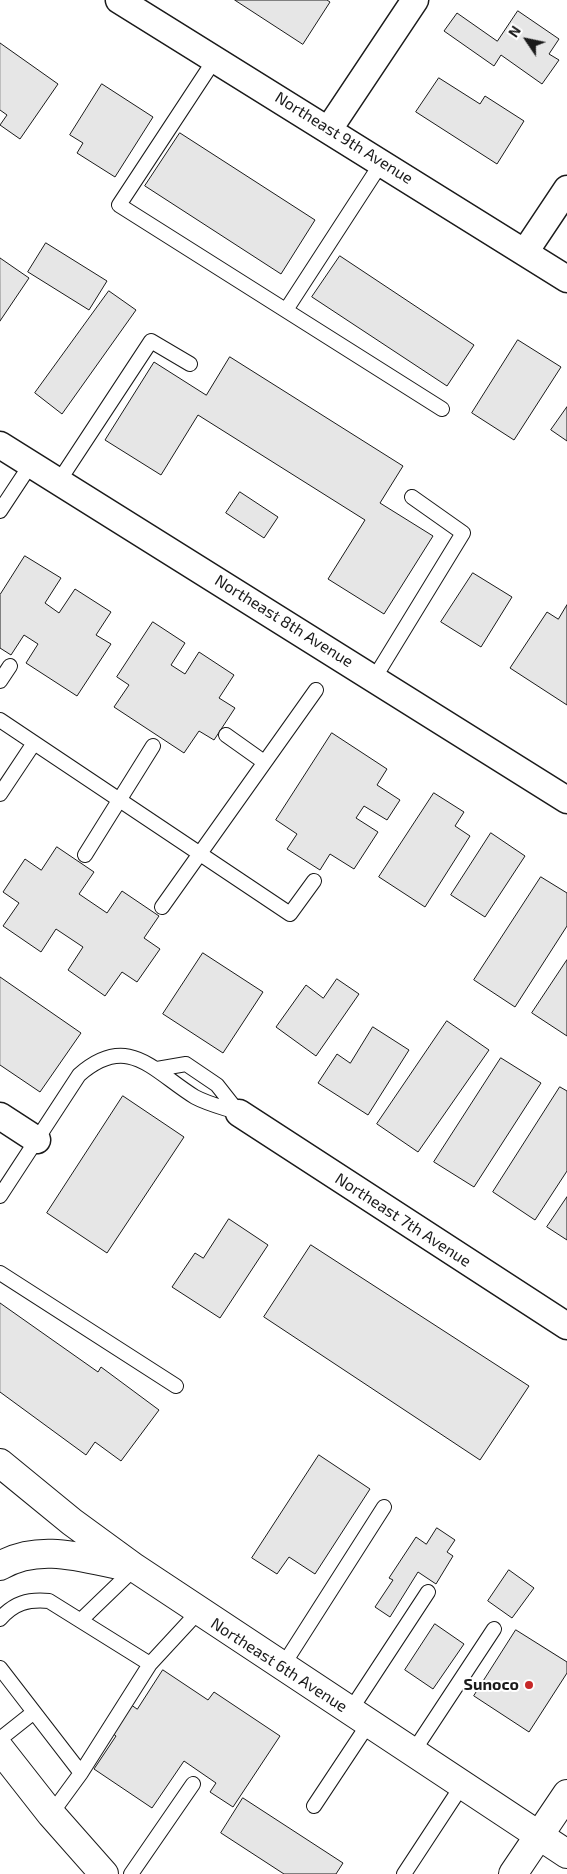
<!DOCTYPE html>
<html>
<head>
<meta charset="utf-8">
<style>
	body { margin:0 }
	#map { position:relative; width:567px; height:1874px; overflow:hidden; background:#fff; font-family:"Exo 2",sans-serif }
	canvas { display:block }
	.north { position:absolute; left:502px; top:15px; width:50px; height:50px; -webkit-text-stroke:4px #fff; paint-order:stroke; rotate:304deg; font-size:14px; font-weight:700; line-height:20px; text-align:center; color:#1a1a1a }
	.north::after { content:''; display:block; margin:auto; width:18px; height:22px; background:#1a1a1a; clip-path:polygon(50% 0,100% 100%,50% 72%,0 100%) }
</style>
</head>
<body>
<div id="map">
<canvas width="567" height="1874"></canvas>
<div class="north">N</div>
</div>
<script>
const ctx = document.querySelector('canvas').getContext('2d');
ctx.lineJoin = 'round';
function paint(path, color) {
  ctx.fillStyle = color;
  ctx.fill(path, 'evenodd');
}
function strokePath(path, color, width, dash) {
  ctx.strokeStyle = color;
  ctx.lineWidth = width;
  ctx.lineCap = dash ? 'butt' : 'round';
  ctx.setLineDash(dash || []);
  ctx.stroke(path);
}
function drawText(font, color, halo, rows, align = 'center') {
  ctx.font = font + ' "Exo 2",sans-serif';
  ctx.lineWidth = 4;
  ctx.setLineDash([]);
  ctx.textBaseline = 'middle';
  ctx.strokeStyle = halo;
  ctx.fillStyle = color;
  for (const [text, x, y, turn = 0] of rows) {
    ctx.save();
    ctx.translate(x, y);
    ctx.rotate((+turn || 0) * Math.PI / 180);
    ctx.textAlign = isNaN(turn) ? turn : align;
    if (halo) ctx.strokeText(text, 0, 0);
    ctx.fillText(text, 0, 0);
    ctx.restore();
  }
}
const building = new Path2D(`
	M235,0h92l3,2 -27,42z
	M518,11l41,28 -10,15 10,6 -17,24 -41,-29 -7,11 -50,-35 13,-18 40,28z
	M0,43l58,41 -38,55 -20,-14 7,-10 -7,-5z
	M439,78l41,26 5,-8 39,25 -27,43 -81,-52z
	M102,84l51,33 -38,60 -38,-24 6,-10 -13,-8z
	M180,133l135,87 -34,54 -136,-88z
	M46,243l61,38 -18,29 -61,-38z
	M340,256l134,89 -27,41 -135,-89z
	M0,258l29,20 -29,43z
	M109,291l27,19 -74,104 -27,-21z
	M518,340l43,27 -47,73 -42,-27z
	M230,357l173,109 -23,37 53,33 -49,78 -56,-35 37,-59 -167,-105 -37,60 -56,-35 49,-78 52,33z
	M567,407v34l-16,-11z
	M240,492l38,25 -14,21 -38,-25z
	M25,556l36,22 -16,25 14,10 16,-24 36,23 -15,23 15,9 -34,52 -51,-33 12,-19 -14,-9 -13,20 -11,-7v-53z
	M473,573l39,24 -31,50 -40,-25z
	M567,605v100l-57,-37 37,-56 11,7z
	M153,622l32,21 -14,22 14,9 14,-22 35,23 -15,23 16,10 -21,32 -15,-9 -15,22 -70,-46 15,-22 -12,-8z
	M332,733l55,36 -10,16 23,15 -13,20 -23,-14 -8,12 22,14 -24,37 -24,-15 -10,16 -33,-21 10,-15 -21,-14z
	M434,793l30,19 -9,14 15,10 -45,71 -46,-30z
	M491,833l34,23 -40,61 -34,-22z
	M57,847l37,25 -15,22 28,19 15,-22 37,25 -15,22 16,11 -23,33 -15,-10 -17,24 -37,-26 15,-23 -27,-18 -15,23 -38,-26 16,-23 -16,-11 22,-33 16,11z
	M541,877l26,16v33l-52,81 -41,-27z
	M203,953l60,39 -40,61 -60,-39z
	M567,960v76l-35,-23z
	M0,977l81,56 -41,59 -40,-27z
	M337,979l22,15 -43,62 -40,-29 30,-42 17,13z
	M447,1021l42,29 -71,102 -41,-28z
	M373,1027l36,23 -41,65 -50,-32 19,-29 13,9z
	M501,1058l40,25 -67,104 -40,-25z
	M560,1087l7,4v80l-32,49 -42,-28z
	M123,1096l61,41 -77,116 -60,-40z
	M567,1197v43l-20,-13z
	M229,1219l39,26 -48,73 -48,-31 23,-34 8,5z
	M311,1245l218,141 -49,74 -216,-143z
	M0,1303l98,69 3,-5 58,43 -38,51 -26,-19 -9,13 -86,-63z
	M319,1455l51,34 -55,85 -26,-17 -12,17 -25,-16z
	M437,1528l18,12 -8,12 6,4 -17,28 -18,-12 -28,45 -15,-10 18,-27 -4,-2 27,-41 10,7z
	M509,1570l25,18 -22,30 -24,-17z
	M435,1624l29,20 -31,45 -28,-19z
	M516,1630l51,32v11l-38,59 -55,-36z
	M163,1670l45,30 6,-8 66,44 -47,71 -23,-15 6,-9 -32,-22 -32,47 -58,-39 22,-33 -7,-5 18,-29 10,7z
	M243,1798l100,65 -7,11h-52l-63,-41z`);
paint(building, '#e6e6e6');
strokePath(building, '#1a1a1a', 1);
const service = new Path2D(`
	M215,59l-96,146 323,204
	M286,310l96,-148
	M59,481l92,-140 39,23
	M0,511l31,-47
	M375,677l88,-144 -51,-36
	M0,681l10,-15
	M0,720l290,194 24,-33
	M226,735l38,27
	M0,794l34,-51
	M85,855l68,-109
	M162,907l154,-217
	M157,1069l29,-5 31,21 22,28
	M0,1196l79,-121c49,-43 74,-4 116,22 13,7 30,11 44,16
	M0,1273l176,113
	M0,1619c14,-16 28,-20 49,-18l101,63
	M81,1620l54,-52
	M282,1667l102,-160
	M0,1668l81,105 69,-109 49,-53
	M350,1711l78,-119
	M0,1739l34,-27
	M413,1752l81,-123
	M314,1806l55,-83
	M51,1814l30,-41
	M131,1874l62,-90
	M404,1874l59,-90`);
const minor = new Path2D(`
	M119,0l448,279
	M329,129l86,-129
	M525,252l42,-63
	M0,445l567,355
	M239,1113l328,213
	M0,1116l37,24`);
const tertiary = new Path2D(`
	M513,1874l54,-80`);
const primary = new Path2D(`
	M0,1463l72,59 63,46 432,286
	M0,1566c40,-24 86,-7 128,1
	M0,1749l51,65 53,60`);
strokePath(service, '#1a1a1a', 16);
strokePath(minor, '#1a1a1a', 29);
strokePath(tertiary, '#1a1a1a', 30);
strokePath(primary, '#1a1a1a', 30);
strokePath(service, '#fff', 14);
strokePath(minor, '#fff', 26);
strokePath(tertiary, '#fff', 28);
strokePath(primary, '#fff', 28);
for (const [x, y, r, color] of [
	[529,1685,5,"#c62828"]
]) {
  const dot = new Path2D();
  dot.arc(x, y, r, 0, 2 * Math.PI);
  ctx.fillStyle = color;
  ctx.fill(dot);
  strokePath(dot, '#fff', 2);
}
drawText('16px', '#1a1a1a', '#fff', [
	["Northeast 9th Avenue",344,138,32],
	["Northeast 8th Avenue",284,621,32],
	["Northeast 7th Avenue",403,1220,33],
	["Northeast 6th Avenue",279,1665,33]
]);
drawText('bold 16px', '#1a1a1a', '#fff', [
	["Sunoco",519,1685]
], 'right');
</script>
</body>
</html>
